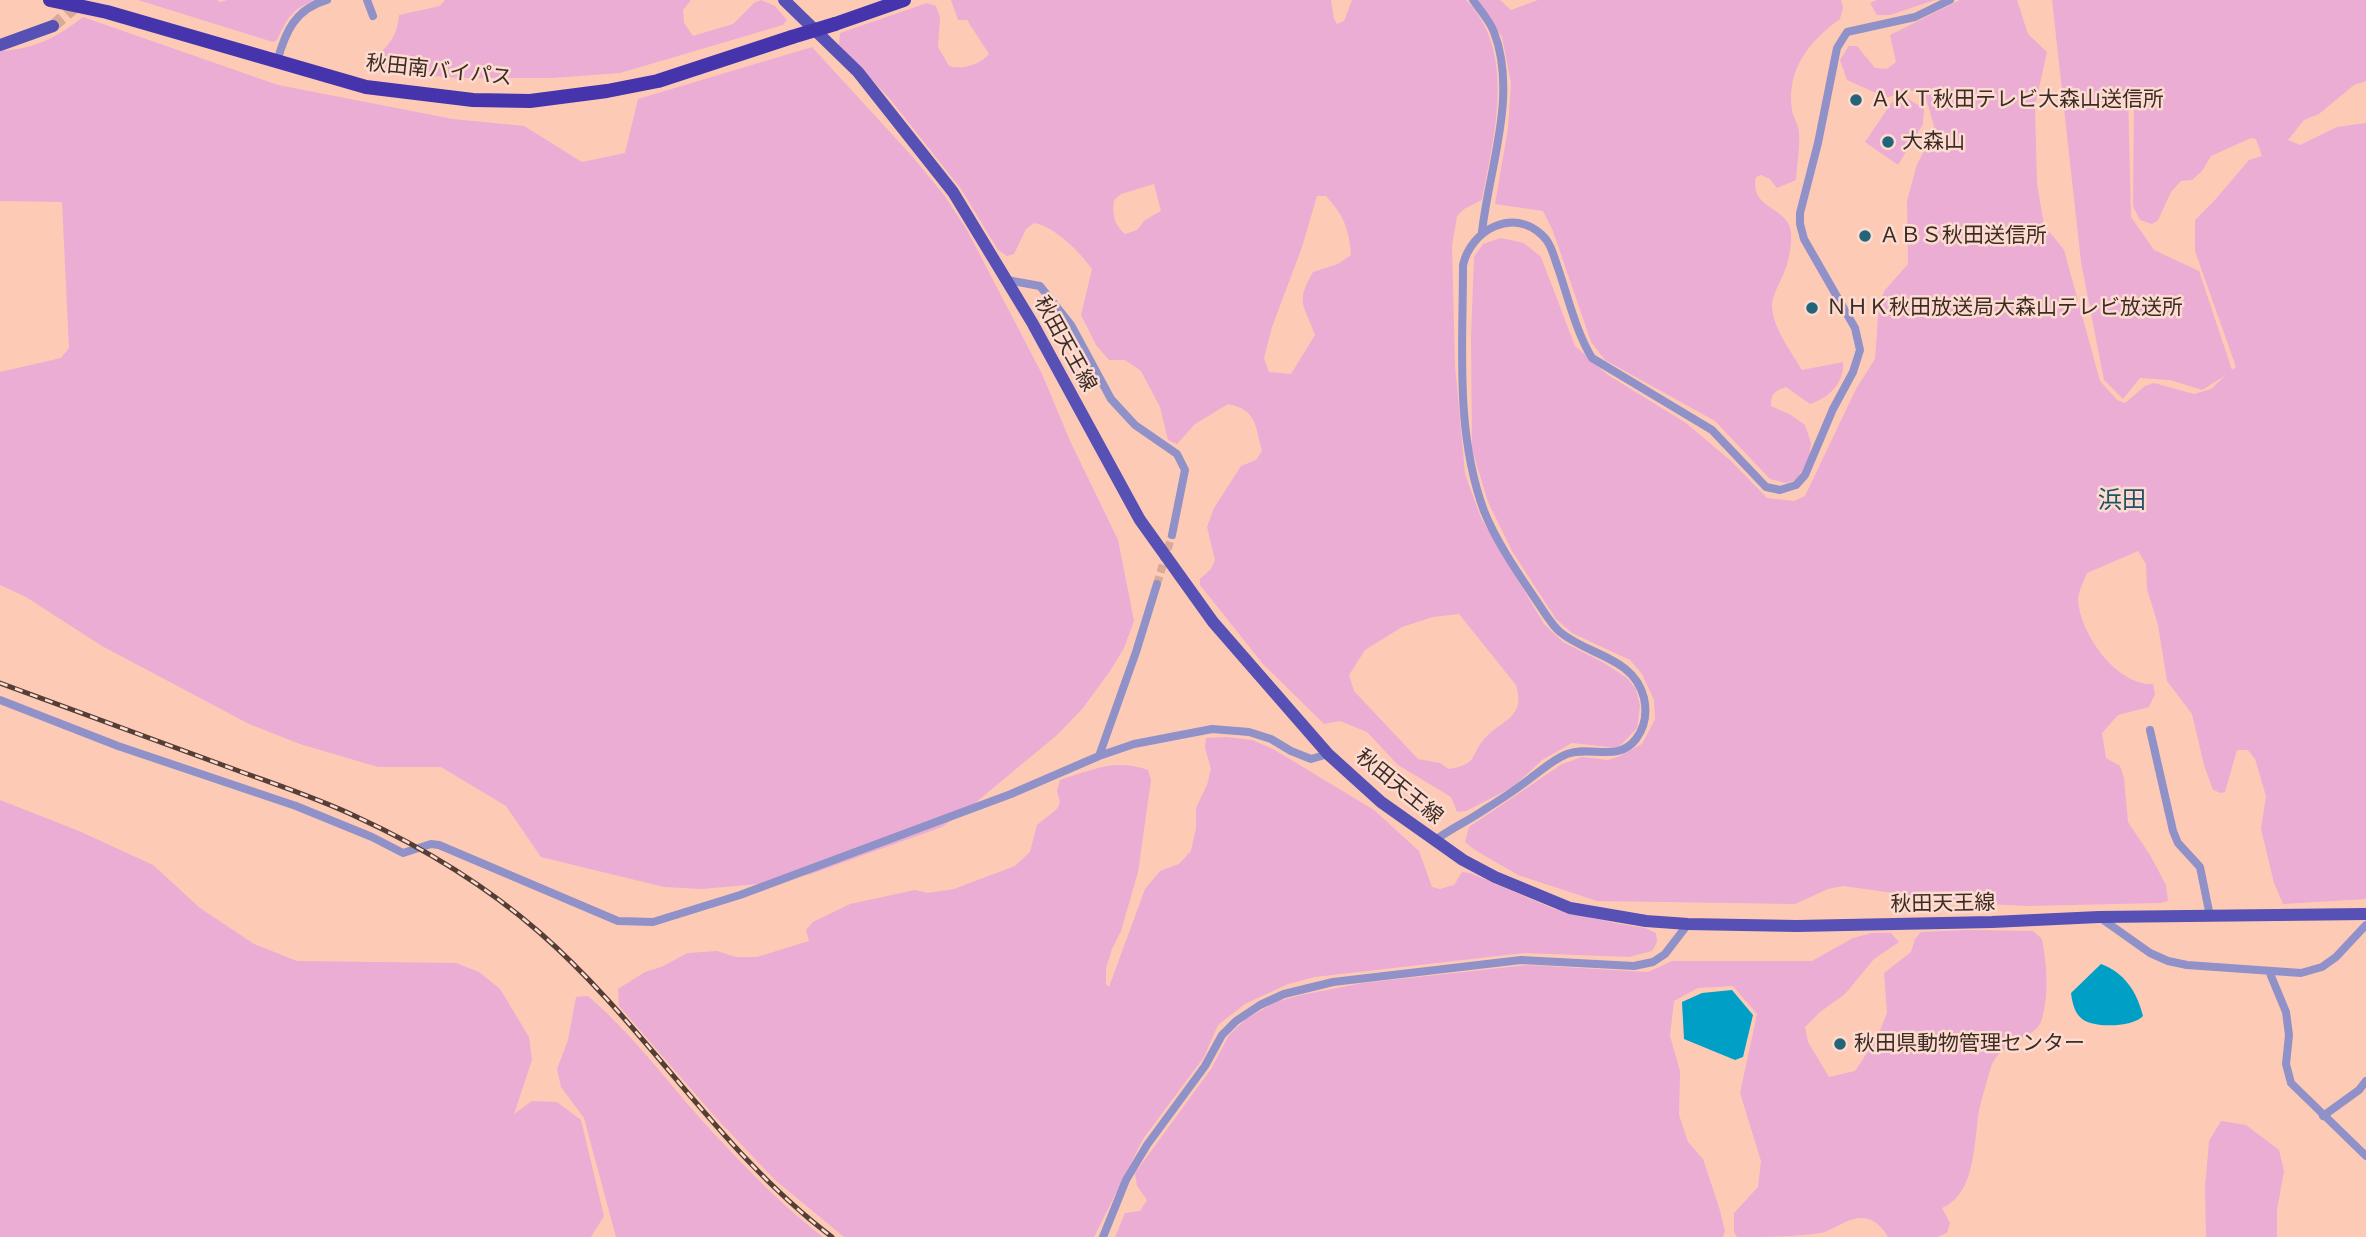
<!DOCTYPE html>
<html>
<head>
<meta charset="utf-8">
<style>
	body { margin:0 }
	canvas { display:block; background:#fdcab6 }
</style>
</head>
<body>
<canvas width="2366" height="1237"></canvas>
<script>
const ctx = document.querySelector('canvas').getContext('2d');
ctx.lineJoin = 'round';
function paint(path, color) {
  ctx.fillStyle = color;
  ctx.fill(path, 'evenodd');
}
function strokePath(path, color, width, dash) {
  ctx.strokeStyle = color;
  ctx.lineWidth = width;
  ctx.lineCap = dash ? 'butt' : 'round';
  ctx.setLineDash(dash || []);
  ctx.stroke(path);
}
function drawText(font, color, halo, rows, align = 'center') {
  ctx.font = font + ' "IBM Plex Sans","Noto Sans JP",sans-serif';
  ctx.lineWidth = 5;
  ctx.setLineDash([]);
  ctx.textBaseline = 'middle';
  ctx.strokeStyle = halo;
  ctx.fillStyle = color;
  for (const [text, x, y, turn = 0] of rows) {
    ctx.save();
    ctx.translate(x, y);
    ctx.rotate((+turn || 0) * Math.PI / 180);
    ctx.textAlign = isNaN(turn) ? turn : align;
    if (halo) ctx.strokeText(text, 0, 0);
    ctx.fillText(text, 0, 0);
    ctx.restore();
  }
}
paint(new Path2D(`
	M138,0h79l3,2 7,-2h90c-25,8 -29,17 -40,40l-4,2z
	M445,0h246l-8,10 1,13 9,13 40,-12 21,-21 7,-3 14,6 12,14 -4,5 -163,48 -68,5h-92l-80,-6 -15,-8 3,-6c19,-5 30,-24 31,-43l41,-9z
	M951,0h380l3,19 3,5 7,-3 8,-21h114c51,51 28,137 16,200l-18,9 -7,7 -5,30 3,119 10,109 16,44 63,106 19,18 41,21 23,15 9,11 4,17 -3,22 -19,20 -46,-5 -30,17 -29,27 -47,24 -9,1 -6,-15 -53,-32 -31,-33 -27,-11 -16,3 -61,-60 -63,-79v-6l11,-10 4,-9 -8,-33 7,-19 27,-42 15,-6 6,-9c-7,-26 -5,-41 -34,-47l-33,20 -18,20 -9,-4 -8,-33 -19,-36 -16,-11h-16l-13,-15 -15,-30 11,-46c-12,-17 -38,-43 -58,-46l-8,6 -12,25 -7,2 -9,-6 -37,-61 -71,-90 -51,-54 1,-12 87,-30 9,3 4,11 -2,30 11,19c13,4 31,-1 40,-12l-22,-34h-9zM1154,184l7,27 -16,9 -8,10 -12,4c-11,-9 -13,-20 -11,-34l7,-6zM1317,196h9c18,20 23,32 25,59l-13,9 -25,8c-18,31 -9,32 2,63l-24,39 -22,-2 -5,-14 8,-31 30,-80zM1459,614l57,71c10,33 -13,34 -31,53 -16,18 -6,26 -36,31l-9,-6 -22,-4 -64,-68 -5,-16 16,-25 37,-23 31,-10z
	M1478,0h22l11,10 27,-10h303l2,8 -3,11c-31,22 -54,51 -48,91 1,7 6,14 7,21 1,16 -2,33 -3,49l-19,8 -7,-9 -9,-4 -5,2c-7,33 33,29 35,56 1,10 -2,27 -6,37 -4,12 -13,24 -13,36 1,23 19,45 30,64l41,-8c2,20 -14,36 -33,42l-24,-17c-10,3 -16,7 -15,19l20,9 14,10 6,18 -2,17 -13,20 -10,3 -16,-4 -55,-58 -110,-61 -14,-18 -38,-111 -10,-20 -48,-7 13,-76 3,-45 -9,-46z
	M1877,0h58l-45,15h-13l-7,-12z
	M1960,0h57l11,34 19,18 -12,54 2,78 7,41 20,25 36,131 17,19 8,3 20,-17 9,-3 40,11 17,-5 15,-14 -24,15 -32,-10 -30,-2 -17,21 -19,-19 -23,-118 -29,-262h314v81l-12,4 -35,29 -15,6 -16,20 12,5 37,-18 29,-4v776l-83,5 -9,-21 -13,-54 5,-33 -11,-37 -7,-9h-11l-12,42 -4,1 -8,-3 -9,-25 -12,-51 -25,-33 -9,-56 -11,-36 -1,-25 -8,-13 -51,22c-3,8 -9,19 -9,27 2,34 39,86 75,84l2,10 -6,13 -31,8 -16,18 4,25 14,8 4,12 4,44 22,33 16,30 2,16 -8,2 -133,3 -60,-3 -124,-17 -15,3 -33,15 -198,-3 -79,-26 -43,-25 -10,-8 4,-15 93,-63 20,-7 26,3 12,-4 22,-12 13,-25 -1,-19 -12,-26 -12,-14 -58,-27 -16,-14 -44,-68 -24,-49 -16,-53 -1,-112 3,-80 9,-13 18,-6 23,5 17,14 34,89 33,29 78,48 45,38 36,37 27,3 11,-5 51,-107 19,-30 4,-56 6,-13 23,-26 -1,-63 10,-37 12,-22 5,-16 -8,-28 -10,-7h-12l-17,7 -40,-18 -7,-20 9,-14h8l18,22 12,1 9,-7 -6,-27zM2128,94l37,3 -24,2 -7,8 -1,99 7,14 12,4 6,-4 13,-28 10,-11 11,-1 10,-9 9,-15 40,-18 5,1 6,17 -13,4 -35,41 -19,19v31l41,116 -4,3 -33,-99 -45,-21 -23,-33z
	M83,17l195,68 175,34 71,7 58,36 43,-9 13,-54 174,-52 99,108 33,40 23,35 75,144 29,69 47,97 16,81 -10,27 -14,23 -27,37 -27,28 -34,28 -54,45 -26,18 -131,47 -53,10 -56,5 -38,-2 -123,-30 -35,-51 -65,-39h-63l-78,-23 -51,-20 -147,-78 -76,-49 -26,-12v-213l61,-14 8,-10 -7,-146 -62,-1v-150c34,-2 56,-13 83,-34z
	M1907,98l17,11 -1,15 -25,41 -33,-23 27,-40z
	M1227,737l25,3 21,9 101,61 45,41 13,36 8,2 14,-4 8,-13 8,1 84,36 61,14 30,5 11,5 1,9 -5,9 -23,6 -105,-4 -209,24 -27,7 -43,20 -27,21 -14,32 -61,82 -49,98h-250l-69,-57 -58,-61 -98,-113 -1,-17 27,-17 16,-5 27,-14 29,-2 19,6h21l52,-16 -3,-11 7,-8 37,-18 65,-14 13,3 26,-4 61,-23 15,-14 7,-27 20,-16 3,-7 -3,-11 3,-11c31,-10 56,-22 88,-10l3,10 -13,92 -17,59 -9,18 -6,19v16l3,3 36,-98 15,-18 19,-7 12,-13 5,-23v-20l11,-23 4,-16 -6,-21 1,-10z
	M0,800l79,31 74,34 47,43 54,36 43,17 159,2 23,9 21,17 29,48 3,23 -18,54 18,-13 25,1 24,18 23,96 -13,21h-591z
	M1967,930l66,1 9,8c5,27 7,53 0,80 -5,21 -44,21 -52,51 -4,16 -10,32 -12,47 -4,30 -4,78 -36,91l8,15 -3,10 -10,4h-49c-5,-8 -10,-15 -20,-18 -16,-5 -32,10 -47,14 -27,4 -56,4 -84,4l-3,-5v-19l24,-26 3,-26 -21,-68 17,-79 -24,-28 -35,2 -24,13 -4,35 10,35 -1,44 9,27 15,17 16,48 6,24 -2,6h-608l10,-24 15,-2 7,-11 -10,-14 -2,-13 76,-104 18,-34 17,-16 30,-17 25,-7 62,-12 165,-18 120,7 24,-11h140l41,-23 19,-5h19l8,9 -25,17 -29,35 -25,18 -15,15 3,15 21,35 26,-6 22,-33 10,-25 -3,-40 27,-21 4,-13 6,-7z
	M588,996c49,42 86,95 130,142 33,35 67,70 105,99h-207l-32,-119 -23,-31 -4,-18 11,-29 8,-43z
	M2221,1121l25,4 33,25 5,21 -7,39v27h-71l-1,-49 4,-47z`), '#ebadd3');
paint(new Path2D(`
	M2101,964c24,9 36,28 42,52 -9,11 -51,13 -62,2 -7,-6 -9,-17 -10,-25z
	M1732,990l21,25 -10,42 -8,3 -51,-21 -2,-37 20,-9z`), '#00a0c6');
strokePath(new Path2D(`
	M1157,584l15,-49`), '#d7aa99', 8, [8, 4]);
strokePath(new Path2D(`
	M53,26l30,-26`), '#d7aa99', 12, [12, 6]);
strokePath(new Path2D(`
	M367,0l6,16
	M1473,0c7,10 17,21 21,32 24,63 -5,136 -12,200
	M277,62c8,-30 18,-53 50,-62
	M1007,280l33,6 31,39 40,74 24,26 42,29 8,16 -13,65
	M0,700l118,46 178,60 76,31 31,16 28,-9 8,1 179,76 35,1 87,-27 271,-101 88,-38 35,-12 78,-15 37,3 22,7 20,12 20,8 17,-5
	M2150,730l23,101 5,12 22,24 10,49
	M1099,756l37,-104 21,-68
	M1434,841c16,-12 34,-20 50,-31 16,-10 33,-21 48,-33 11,-8 22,-18 35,-23 24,-9 51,9 69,-15 9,-12 11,-27 8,-41 -10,-41 -55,-42 -84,-66 -6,-5 -12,-14 -16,-20 -21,-32 -46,-66 -60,-101 -29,-79 -21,-164 -21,-246 8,-35 50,-58 79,-30 9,8 12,22 16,33 10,29 18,64 34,90l120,72 54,57 14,3 16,-5 9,-10 28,-66 20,-37 7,-22 -5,-22 -51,-89 -4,-15v-11l18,-70 19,-95 10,-16 68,-15 35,-17
	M2102,919l48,34 18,8 19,4 114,8 21,-6 14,-10 30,-32
	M2269,971l17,41 3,23 -3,29 5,19 75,73
	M2323,1116l36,-26 7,-9
	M1103,1237l23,-57 21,-35 58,-79 17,-31 14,-14 24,-16 24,-11 49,-12 188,-22 113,6 19,-4 12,-8 23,-30`), '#8f91c8', 8);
strokePath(new Path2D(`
	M784,0l74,72 95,120 80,132 107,196 73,102 115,132 53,48 82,58 32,17 75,31 76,13 42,3 109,2 195,-4 107,-5 267,-3
	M0,45l53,-19`), '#5750b5', 12);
strokePath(new Path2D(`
	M50,0l57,12 259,75 107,13 57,1 77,-10 51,-10 134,-44
	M835,24l69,-24`), '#4634ad', 14);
const rail = new Path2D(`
	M0,683c76,28 152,56 228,84 43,16 87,30 129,50 65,30 127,67 182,115 107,93 179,219 293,305`);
strokePath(rail, '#553e35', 5);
strokePath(rail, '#fcdcd0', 2.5, [8]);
strokePath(new Path2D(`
	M792,37l43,-13`), '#4634ad', 14);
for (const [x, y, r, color] of [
	[1856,100,7,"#236478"],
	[1888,142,7,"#236478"],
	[1865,236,7,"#236478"],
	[1812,308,7,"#236478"],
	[1840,1044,7,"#236478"]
]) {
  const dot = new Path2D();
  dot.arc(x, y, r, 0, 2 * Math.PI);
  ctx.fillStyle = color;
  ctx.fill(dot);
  strokePath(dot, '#fcdcd0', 2.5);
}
drawText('21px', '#3e2b23', '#fcdcd0', [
	["秋田南バイパス",439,71,6],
	["秋田天王線",1065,344,61],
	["秋田天王線",1399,787,39],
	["秋田天王線",1943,904,-1]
]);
drawText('21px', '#3e2b23', '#fcdcd0', [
	["ＡＫＴ秋田テレビ大森山送信所",1870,100],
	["大森山",1902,142],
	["ＡＢＳ秋田送信所",1879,236],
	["ＮＨＫ秋田放送局大森山テレビ放送所",1826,308],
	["秋田県動物管理センター",1854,1044]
], 'left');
drawText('24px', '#1f5262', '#fcdcd0', [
	["浜田",2122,501]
]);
</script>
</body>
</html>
